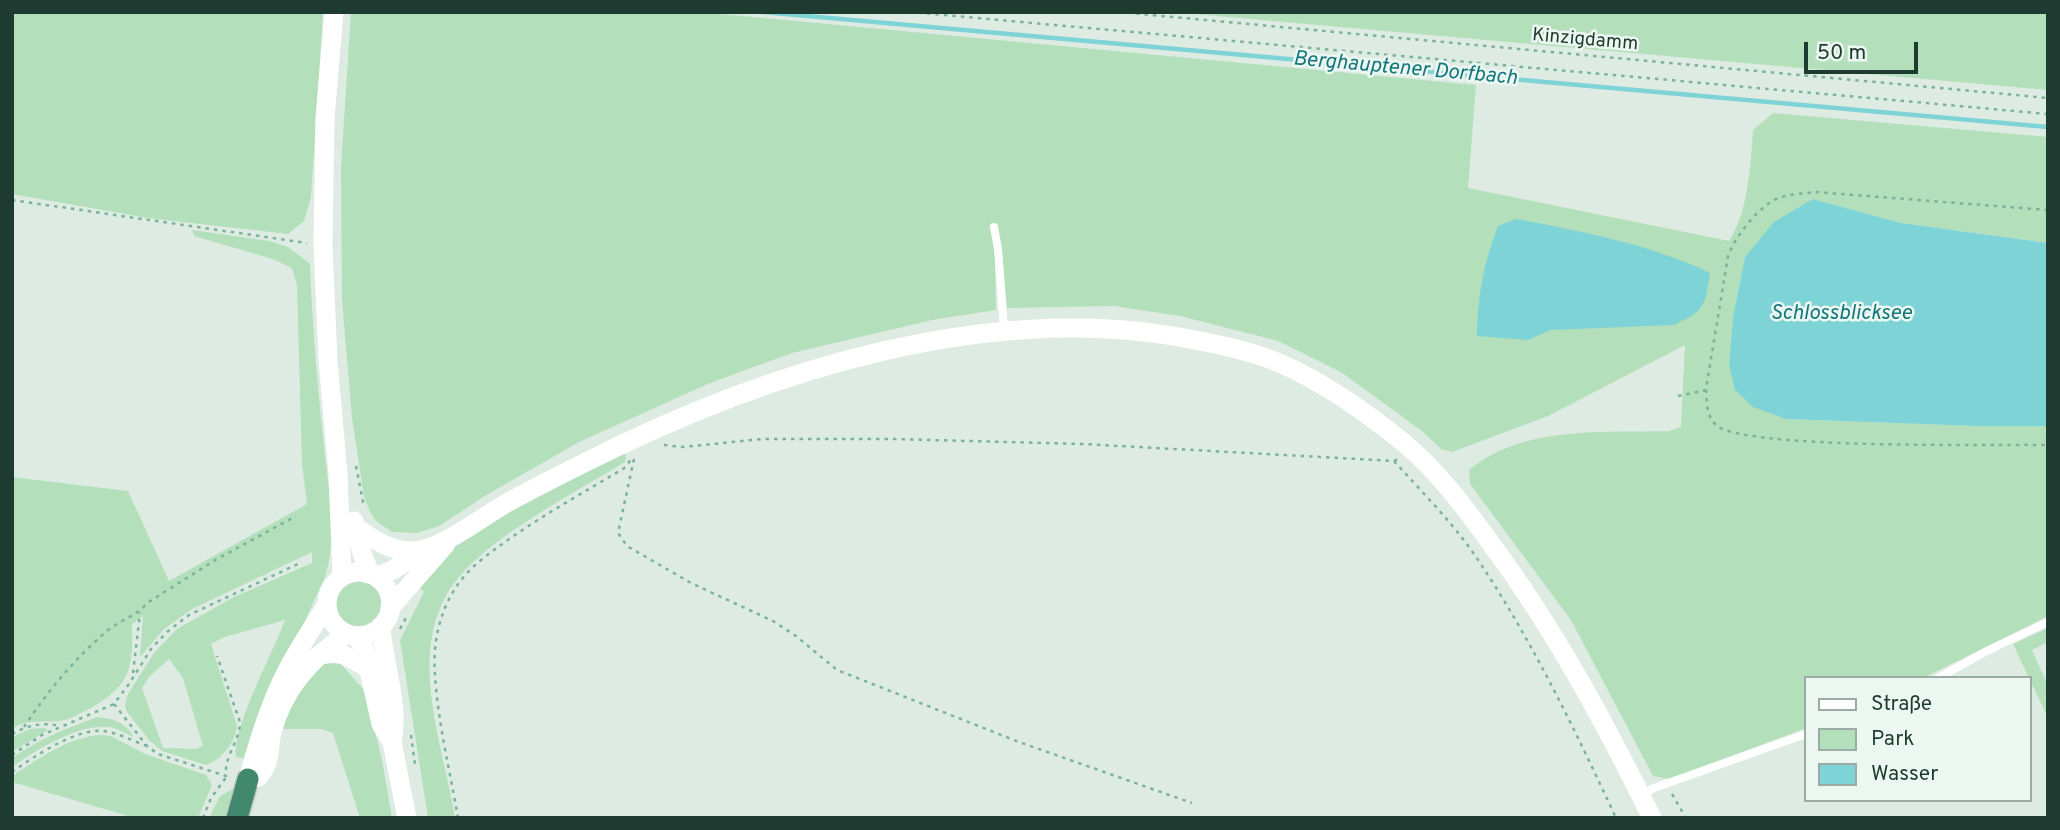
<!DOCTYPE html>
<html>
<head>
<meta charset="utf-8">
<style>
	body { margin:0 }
	#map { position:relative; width:2060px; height:830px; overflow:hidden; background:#ddebe3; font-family:Overpass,sans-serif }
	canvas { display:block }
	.frame { position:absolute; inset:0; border:14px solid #1d3b30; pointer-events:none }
	.legend { position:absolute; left:1804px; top:676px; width:228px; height:126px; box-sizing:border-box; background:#edf7f1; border:2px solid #9aaca4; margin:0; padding:9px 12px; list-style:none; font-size:21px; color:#1d3b30 }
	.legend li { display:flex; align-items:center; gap:14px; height:35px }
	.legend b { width:35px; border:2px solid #9aaca4 }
	.scale { position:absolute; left:1804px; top:42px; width:114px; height:32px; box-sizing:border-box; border:4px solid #1d3b30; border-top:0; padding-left:9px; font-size:21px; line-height:24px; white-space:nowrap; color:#1d3b30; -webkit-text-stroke:5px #edf7f1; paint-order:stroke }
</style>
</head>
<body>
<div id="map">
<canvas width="2060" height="830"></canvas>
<div class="frame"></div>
<ul class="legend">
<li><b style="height:9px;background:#fff"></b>Straße</li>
<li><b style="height:19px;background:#b3dfba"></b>Park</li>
<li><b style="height:19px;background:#7ed3d6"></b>Wasser</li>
</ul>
<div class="scale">50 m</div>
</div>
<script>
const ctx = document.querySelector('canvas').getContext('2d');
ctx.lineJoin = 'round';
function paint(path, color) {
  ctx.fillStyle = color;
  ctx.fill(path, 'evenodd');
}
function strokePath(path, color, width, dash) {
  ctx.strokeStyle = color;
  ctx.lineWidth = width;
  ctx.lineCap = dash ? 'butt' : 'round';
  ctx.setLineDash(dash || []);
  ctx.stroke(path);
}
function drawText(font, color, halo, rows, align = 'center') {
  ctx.font = font + ' Overpass,sans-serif';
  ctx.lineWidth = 5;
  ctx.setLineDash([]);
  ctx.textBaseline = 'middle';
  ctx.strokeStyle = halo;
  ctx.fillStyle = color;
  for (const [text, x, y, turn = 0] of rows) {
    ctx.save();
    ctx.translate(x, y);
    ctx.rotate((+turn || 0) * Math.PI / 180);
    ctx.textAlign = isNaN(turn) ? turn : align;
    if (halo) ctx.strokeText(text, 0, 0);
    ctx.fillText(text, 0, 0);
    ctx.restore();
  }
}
paint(new Path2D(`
	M12,12h311l-12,185 -7,24 -16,13 -140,-16 -136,-24z
	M351,12h349l776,73 -8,103 261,53c19,-28 22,-78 24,-111l20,-17 275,24v106l-147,-20 -88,-24 -68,58 -12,60 -4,47 57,55 190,7h72v190l-125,62h-117v50l-136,51 -17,-3 -82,-156 -101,-136 -1,-14c55,-45 133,-37 200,-39l12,-4 4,-82 -137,71 -96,36 -11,-3 -19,-18 -81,-59 -63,-31 -98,-25 -66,-10 -107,2 -5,-55 -7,2 1,55 -64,10 -140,33 -82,30 -131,59 -91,52 -49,32 -22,7 -25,-1 -16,-11 -6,-9 -6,-15 -12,-79 -10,-118 -1,-132z
	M1172,12h876v78z
	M192,230l77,11 19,6 22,17c2,58 7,115 13,173 4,44 16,97 2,140l-65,142 -13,40 -11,-2c-4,-29 38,-106 49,-137l-61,17 -13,7 26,82c-1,15 -16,35 -31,39l-44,-14 -13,-11 -22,-28 -2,-7 3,-11 26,-41 23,-24 57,-32 78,-34v-11l-120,57 -28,20 -24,28 3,-41 -11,8c1,41 0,60 -38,82 -9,5 -19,11 -29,14 -18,4 -37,-3 -53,9v-252l116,14 41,90 138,-77 -5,-40 -5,-179 -5,-17 -19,-9 -79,-23zM169,659l14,19 20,68 -7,3 -33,-1 -21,-60 7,-11z
	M619,453l7,2 -1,7c-52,32 -149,81 -178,132 -20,34 -20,77 -14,114 5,37 16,73 22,110h-27l-28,-178 24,-48 -8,-9 34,-34 52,-34z
	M335 603a23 23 0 1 1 46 0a23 23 0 1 1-46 0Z
	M2048,628v14l-16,8 16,36v32l-35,-74z
	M339,662l26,29 17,69 10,58h-32l-27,-85 -11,-4h-43l2,-8 37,-58z
	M97,717c18,2 27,5 37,20 -8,-3 -18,-10 -26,-10 -30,-3 -72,23 -96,40v-9c27,-19 55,-30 85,-41z
	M45,728l3,2 -36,22v-15l18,-8z
	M101,735l10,1 34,18 61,21 6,10 -14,33h-63l-123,-36v-6c28,-18 56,-39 89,-41z
	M233,789l3,1 -5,28h-22l11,-22z`), '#b3dfba');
paint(new Path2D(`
	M1813,199l88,24 147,20v183h-72l-190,-7 -33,-12 -18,-17 -6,-26 4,-47 12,-60 29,-35z
	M1516,219c65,12 133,25 194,54 -5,33 -4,37 -36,52l-124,5 -22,10 -51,-4c0,-39 7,-74 21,-110z`), '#7ed3d6');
strokePath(new Path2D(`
	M763,12l1285,115`), '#7ed3d6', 4.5);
const trunk = new Path2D(`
	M237,818l11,-39`);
strokePath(trunk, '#c0c8c5', 24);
strokePath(new Path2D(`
	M910,12l1138,102
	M1119,12l929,86
	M12,200l295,43
	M2048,210l-233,-18c-14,2 -31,2 -43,9 -18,12 -37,36 -44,55l-22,133c1,12 0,27 10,36 27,25 281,19 332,20
	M1678,396l28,-6
	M664,445l19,2 79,-8h130l191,5 311,17 4,-2
	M634,459l-16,74 9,13 64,37 82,38 23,15 41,34 182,72 173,61
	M1394,461c27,30 57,60 80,93 56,82 100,174 142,264
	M356,466l8,41
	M400,629l7,-13
	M133,673l7,-60
	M114,704l33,42 11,8 68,22c-2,-20 14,-35 14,-54l-23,-66
	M24,727c23,-35 51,-69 83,-96 13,-11 30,-15 40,-28l70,-44 79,-43
	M12,734c16,-9 31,-12 49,-8
	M411,735l4,29
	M12,755l30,-20 72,-31 15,-20 22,-35 16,-17 22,-17 111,-52
	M12,772c23,-16 64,-44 92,-41 14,2 29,10 43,15
	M1672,794l14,24
	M203,818l8,-20 16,-22
	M458,818c-8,-47 -20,-95 -23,-143 -3,-34 6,-70 27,-96 10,-13 24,-23 36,-32 41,-30 85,-54 128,-80l5,-8`), '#7ab29a', 2.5, [3.5, 5]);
strokePath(new Path2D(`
	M994,227l4,22 6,80
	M1938,678l49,-27 61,-29
	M1642,795l12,-7 152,-54`), '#fff', 8);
strokePath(new Path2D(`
	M334,12l-9,106 -2,127 5,116 10,113 4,103
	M354,521l9,36 7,15 -2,2
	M357,528c18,12 34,24 57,23 26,-1 67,-33 91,-47 25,-14 51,-27 77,-40 183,-93 413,-167 618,-123 26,5 53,11 77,21 45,19 89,50 127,81 34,28 62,66 88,102 63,85 113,178 160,273
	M327 604a32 32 0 1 1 64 0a32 32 0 1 1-64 0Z
	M376,577l17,-7 30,-20
	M327,604c-9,16 -20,31 -29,47 -24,39 -38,84 -50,128l10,-2c14,-14 10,-28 14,-45 11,-42 40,-75 75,-98
	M390,608l56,-64
	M381,626c2,38 19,78 11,116
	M357,636l7,13 17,75 11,18 15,76
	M316,657c21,-9 34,0 52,12`), '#fff', 19);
strokePath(trunk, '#42886f', 21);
drawText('19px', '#1d3b30', '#edf7f1', [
	["Kinzigdamm",1585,41,5]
]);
drawText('italic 21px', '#12777c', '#edf7f1', [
	["Berghauptener Dorfbach",1405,70,5],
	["Schlossblicksee",1841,315]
]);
</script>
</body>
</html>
